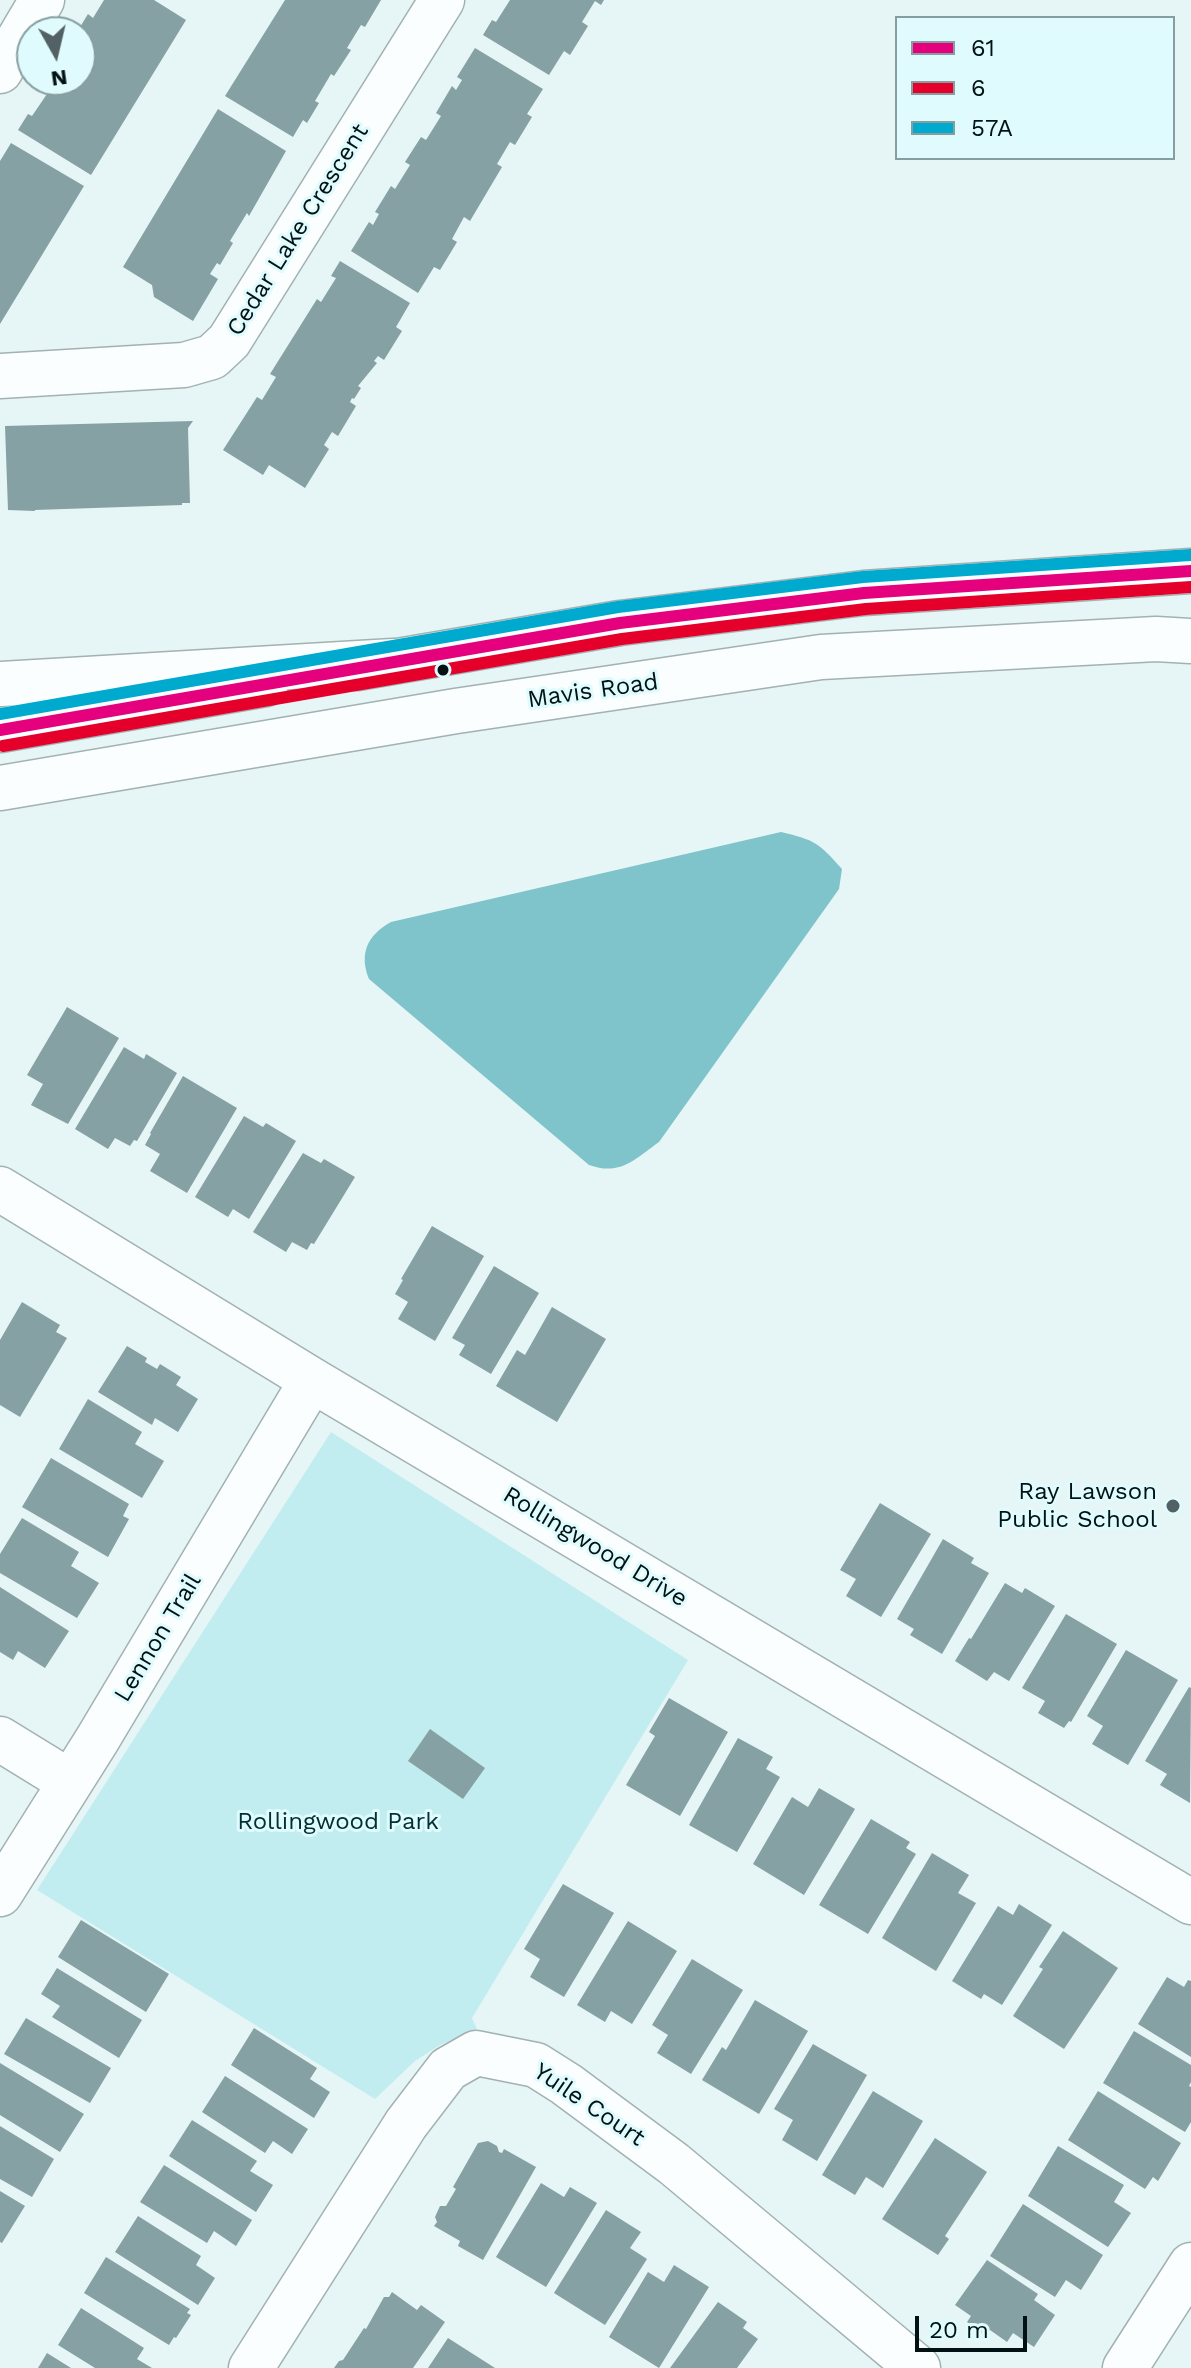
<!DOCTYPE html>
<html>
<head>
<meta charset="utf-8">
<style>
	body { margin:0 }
	#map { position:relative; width:1191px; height:2368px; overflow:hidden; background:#e6f5f6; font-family:"Work Sans",sans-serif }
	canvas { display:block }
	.legend { position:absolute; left:895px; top:16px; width:280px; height:144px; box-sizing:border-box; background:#dffbfd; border:2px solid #879ea0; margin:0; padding:10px 14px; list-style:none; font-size:24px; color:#021214 }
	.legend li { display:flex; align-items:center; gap:16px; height:40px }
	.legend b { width:40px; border:2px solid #879ea0 }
	.north { position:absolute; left:16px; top:16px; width:80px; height:80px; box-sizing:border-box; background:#dffbfd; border:2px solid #879ea0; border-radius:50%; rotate:172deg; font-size:22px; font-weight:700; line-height:32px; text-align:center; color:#021214 }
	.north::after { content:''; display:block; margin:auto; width:28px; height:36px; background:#526163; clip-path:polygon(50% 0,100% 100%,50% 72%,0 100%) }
	.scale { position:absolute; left:915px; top:2316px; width:112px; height:36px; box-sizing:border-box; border:4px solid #021214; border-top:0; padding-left:10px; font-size:24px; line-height:28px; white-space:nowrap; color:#021214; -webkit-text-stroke:6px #dffbfd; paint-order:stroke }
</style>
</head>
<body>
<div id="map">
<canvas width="1191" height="2368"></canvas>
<ul class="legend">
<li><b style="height:10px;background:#e5007d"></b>61</li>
<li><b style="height:10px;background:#e4002b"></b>6</li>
<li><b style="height:10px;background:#00a9ce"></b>57A</li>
</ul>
<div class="north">N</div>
<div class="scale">20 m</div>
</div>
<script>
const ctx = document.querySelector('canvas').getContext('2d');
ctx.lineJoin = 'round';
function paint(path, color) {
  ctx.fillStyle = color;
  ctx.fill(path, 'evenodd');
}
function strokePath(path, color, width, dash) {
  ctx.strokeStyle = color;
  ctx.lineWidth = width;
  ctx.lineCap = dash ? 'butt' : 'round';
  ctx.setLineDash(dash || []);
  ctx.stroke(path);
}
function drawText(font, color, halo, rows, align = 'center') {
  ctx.font = font + ' "Work Sans",sans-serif';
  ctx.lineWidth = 6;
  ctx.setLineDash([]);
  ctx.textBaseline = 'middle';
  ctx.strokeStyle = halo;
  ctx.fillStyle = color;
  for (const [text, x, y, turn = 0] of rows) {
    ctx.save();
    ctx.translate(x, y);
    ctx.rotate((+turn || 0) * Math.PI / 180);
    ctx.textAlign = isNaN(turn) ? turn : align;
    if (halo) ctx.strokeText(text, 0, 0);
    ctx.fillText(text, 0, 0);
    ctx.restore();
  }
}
paint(new Path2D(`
	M331,1432l357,228 -216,358 5,11 -37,16 -25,16 -40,38 -338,-209z`), '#c2edf0');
paint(new Path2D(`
	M781,832c34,8 38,11 61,37l-3,20 -180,253c-25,18 -39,34 -70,23l-220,-186c-10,-25 -2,-44 22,-57z`), '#7ec4ca');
paint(new Path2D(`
	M104,0h50l32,20 -95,155 -73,-45 10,-16 4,2 15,-22 -6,-4 6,-10h33v-48h-3l11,-18 5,4z
	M285,0h96l-16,27 -4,-2 -14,23 4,2 -17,26 -3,-2 -16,27 4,2 -12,20 -4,-3 -10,17 -68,-41z
	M510,0h94l-3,5 -6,-4 -13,21 6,4 -18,29 -6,-4 -15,24 -66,-40 9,-15 4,2z
	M475,48l68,41 -16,25 5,3 -17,28 -5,-3 -13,22 5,3 -32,54 -6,-4 -12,22 5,3 -17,28 -6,-3 -16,26 -67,-42 18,-29 4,3 6,-11 -4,-2 16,-26 4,3 15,-24 -5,-3 16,-25 5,3 15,-24 -5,-3 16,-27 4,4 6,-10 -5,-3z
	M218,109l68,42 -37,65 -2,-3 -17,28 3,2 -13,22 -3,-2 -7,11 8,5 -25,42 -39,-24 -2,-12 -29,-18z
	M11,143l73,43 -84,138v-163z
	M340,261l70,42 -14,24 6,4 -18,29 -6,-4 -4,5 3,2 -19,23 3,2 -7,11 -2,-1 -2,4 6,4 -18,30 -6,-4 -8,13 5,4 -24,39 -36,-23 -6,10 -40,-25 34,-53 5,3 14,-23 -6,-3 47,-75 4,3 15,-24 -5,-2z
	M193,421l-5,7 2,75h-8v2l-147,5v1l-27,-1 -3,-84z
	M67,1007l52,31 -51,86 -37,-19 12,-21 -16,-9z
	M124,1047l20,12 2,-5 31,19 -40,68 -3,-1 -4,6 -15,-8 -7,11 -33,-20z
	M183,1076l54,32 -50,85 -37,-22 10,-17 -15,-9 6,-11 -1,-1z
	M244,1116l19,11 3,-4 30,18 -47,78 -16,-10 -5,8 -33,-20z
	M303,1153l18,10 3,-4 31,18 -41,67 -3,-1 -4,7 -15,-8 -6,10 -33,-20z
	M432,1226l52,30 -49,85 -37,-22 10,-17 -13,-8 8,-14 -2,-1z
	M494,1266l45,27 -48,81 -32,-19 6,-10 -13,-7z
	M22,1302l38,23 -4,7 11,6 -47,79 -20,-12v-65z
	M552,1307l54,32 -49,83 -61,-36 21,-36 8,5z
	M127,1346l20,12 -2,4 12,7 3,-5 21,13 -5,8 22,14 -20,33 -23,-14 -3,7 -54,-33z
	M88,1399l54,33 -7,12 29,17 -22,37 -83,-49z
	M51,1458l78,46 -6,12 6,3 -21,38 -86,-50z
	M880,1503l51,31 -50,83 -35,-21 10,-17 -16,-9z
	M22,1518l57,34 -8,14 28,17 -22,35 -77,-45v-19z
	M943,1539l31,19 -3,5 18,10 -47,81 -32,-19 4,-6 -17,-10z
	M1005,1583l17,10 3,-5 30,18 -46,75 -15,-9 -7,9 -32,-20 14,-23 2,1z
	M0,1587l69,44 -24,37 -27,-17 -5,9 -13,-8z
	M1066,1614l51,30 -46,78 -2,-1 -5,7 -26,-15 7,-12 -23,-13z
	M1126,1650l52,30 -50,85 -36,-21 11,-18 -16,-10z
	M1189,1687l2,1 -1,115 -30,-18 7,-11 -22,-13z
	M669,1698l59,34 -48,84 -54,-31 29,-49 -6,-4z
	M430,1729l55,39 -22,31 -55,-38z
	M738,1738l35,19 -7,12 14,8 -43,75 -48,-27z
	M819,1788l36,21 -51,86 -51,-31 39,-67 16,10z
	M871,1819l39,23 -4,6 10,6 -48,80 -49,-29z
	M932,1853l37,22 -11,18 18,10 -40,68 -54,-33z
	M563,1884l51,29 -50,84 -34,-20 10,-18 -16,-10z
	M1019,1904l33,21 -50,80 -18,-11 -3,5 -29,-18 46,-75 15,9z
	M81,1920l88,54 -23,38 -88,-55z
	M628,1921l49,30 -45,73 -21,-13 -6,11 -28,-17z
	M1063,1931l55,37 -54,81 -51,-33 30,-47 -4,-2z
	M692,1959l51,31 -52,84 -34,-21 11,-18 -16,-10z
	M57,1968l85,52 -23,38 -67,-41 8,-11 -19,-12z
	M1167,1977l17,10 4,-7 3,1v76l-53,-33z
	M755,2000l53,31 -49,83 -57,-34 20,-33 4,3z
	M26,2018l85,50 -21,35 -86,-49z
	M254,2028l63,40 -7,11 20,13 -16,26 -83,-53z
	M1134,2031l57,34v17l-2,4 2,1v35l-6,10 -82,-49z
	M813,2044l54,31 -50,86 -35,-21 11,-20 -19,-11z
	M0,2063l84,51 -24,38 -60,-37z
	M225,2076l83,53 -16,25 -19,-13 -8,12 -63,-41z
	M873,2091l50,30 -40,67 -17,-11 -11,18 -33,-20z
	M1098,2091l83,52 -23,38 -5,-4 -8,12 -77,-49z
	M192,2120l65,41 -7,10 23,14 -17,27 -87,-56z
	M0,2126l54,33 -22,38 -32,-18z
	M935,2138l52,34 -42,64 4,3 -11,16 -56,-36z
	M488,2141l9,5 2,6 3,1 2,-4 32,18 -53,93 -25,-14 2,-5 -26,-15 3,-4 -2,-5 5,-11h6l10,-17 -3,-2 25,-44z
	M1058,2146l66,39 -10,17 17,11 -23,34 -80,-51z
	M164,2165l88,55 -16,26 -22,-15 -7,12 -67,-41z
	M541,2183l23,14 6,-10 27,16 -51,84 -50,-30z
	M0,2191l25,15 -23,37 -2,-1z
	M1023,2204l80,51 -22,35 -15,-10 -11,17 -65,-41z
	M606,2210l35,22 -11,16 17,11 -42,66 -51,-32z
	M138,2216l63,40 -5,9 19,13 -17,27 -83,-53z
	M106,2257l84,52 -3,4 4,2 -15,23 -2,-1 -5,8 -85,-52z
	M987,2260l51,34 -4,6 21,15 -21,32 -21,-14 -6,9 -17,-12 -4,6 -19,-14 4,-6 -16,-11z
	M674,2265l35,22 -50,81 -50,-31 39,-65 16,10z
	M392,2292l25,18 4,-5 24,17 -32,46h-79l5,-7 4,-1 21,-32 2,1 18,-32h5z
	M718,2302l29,20 -4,6 15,11 -21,29h-67z
	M81,2308l63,40 -7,11 15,9h-57l-37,-23z
	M448,2338l47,30h-67z
	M47,2353l24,15h-33z`), '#85a1a3');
const minor = new Path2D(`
	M0,71l42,-71
	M0,376l184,-11 28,-8 17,-16 213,-341
	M0,1189l312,191 879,522
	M0,1739l70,43
	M0,1894l97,-154 215,-360
	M251,2368l155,-244 42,-55 28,-16 60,12 30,19 108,80 244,204
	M1125,2368l66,-103`);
const major = new Path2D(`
	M357,668l263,-45 244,-30 327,-22
	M0,730l266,-46
	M0,788l456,-77 365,-54 335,-18 35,2`);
const highway = new Path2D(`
	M0,684l393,-23`);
strokePath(minor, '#a2b1b2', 47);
strokePath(major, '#a2b1b2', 47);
strokePath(highway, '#a2b1b2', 47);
strokePath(minor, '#fbfefe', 44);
strokePath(major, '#fbfefe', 44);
strokePath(highway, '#fbfefe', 44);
strokePath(new Path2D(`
	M0,730l620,-107 244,-30 327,-22`), '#e5007d', 12);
strokePath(new Path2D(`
	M3,746l619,-107 244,-30 325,-22`), '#e4002b', 12);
strokePath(new Path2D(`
	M0,714l618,-107 245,-30 327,-22`), '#00a9ce', 12);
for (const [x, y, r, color] of [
	[443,670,7,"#021214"],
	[1173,1506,8,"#526163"]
]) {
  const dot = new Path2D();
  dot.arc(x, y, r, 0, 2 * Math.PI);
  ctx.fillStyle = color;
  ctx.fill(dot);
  strokePath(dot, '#dffbfd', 3);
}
drawText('24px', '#021214', '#dffbfd', [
	["Cedar Lake Crescent",298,230,-58],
	["Mavis Road",593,691,-8],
	["Rollingwood Drive",595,1547,31],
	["Lennon Trail",158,1638,-59],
	["Yuile Court",589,2105,34]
]);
drawText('24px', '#021214', '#dffbfd', [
	["Ray Lawson",1157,1492],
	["Public School",1157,1520]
], 'right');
drawText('24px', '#003033', '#dffbfd', [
	["Rollingwood Park",338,1822]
]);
</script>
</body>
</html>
